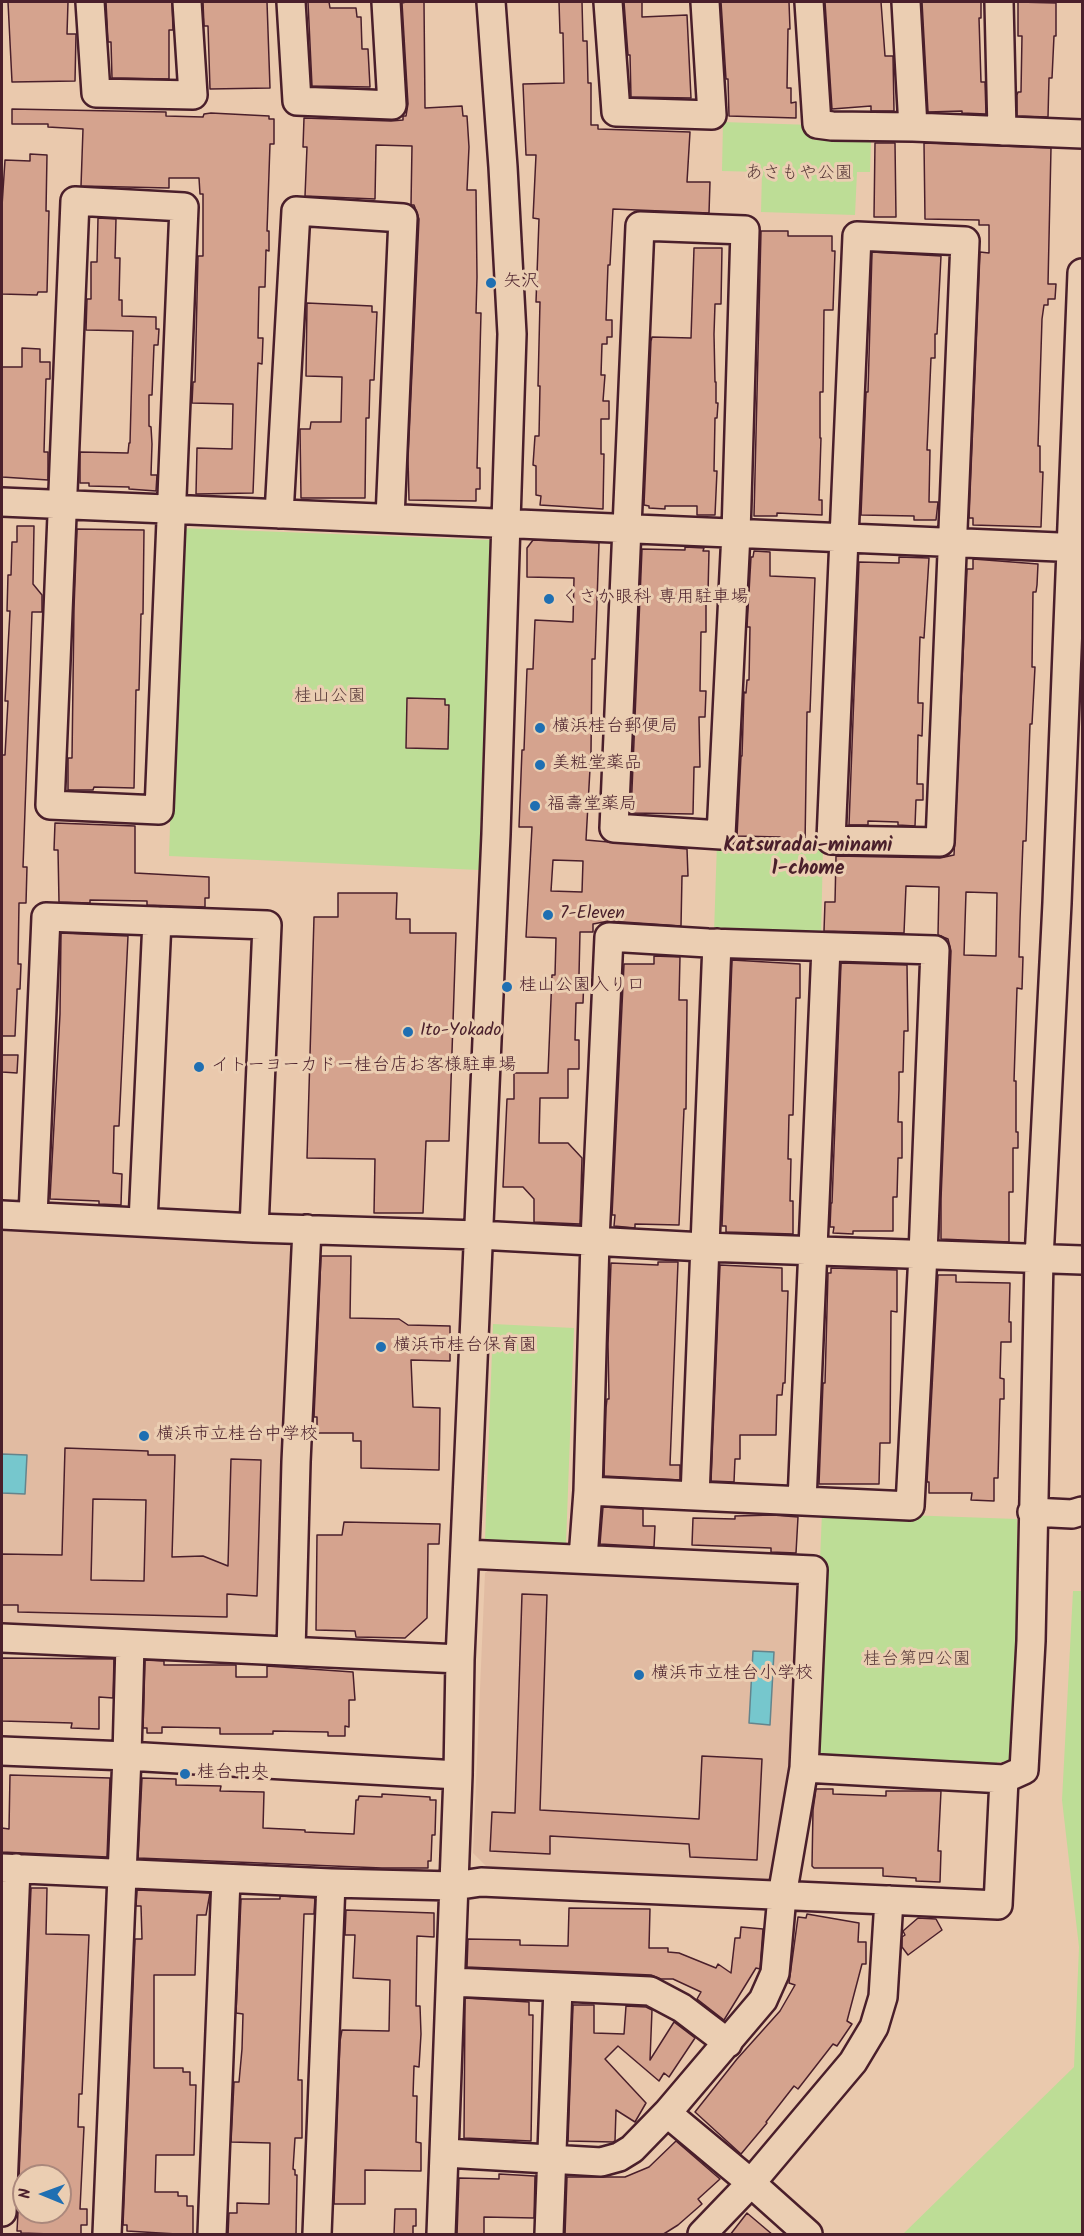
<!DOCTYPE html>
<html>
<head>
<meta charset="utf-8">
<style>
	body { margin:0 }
	#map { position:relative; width:1084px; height:2236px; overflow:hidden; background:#eac9ad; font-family:Kalam,sans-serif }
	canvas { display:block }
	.frame { position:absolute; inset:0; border:3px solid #4a1f2b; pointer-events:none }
	.north { position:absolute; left:12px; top:2164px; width:60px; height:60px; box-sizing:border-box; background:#ebceb2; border:2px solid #ab887c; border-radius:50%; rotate:271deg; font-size:16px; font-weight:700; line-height:24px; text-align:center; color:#4a1f2b }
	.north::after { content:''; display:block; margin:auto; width:21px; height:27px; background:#1f6fb2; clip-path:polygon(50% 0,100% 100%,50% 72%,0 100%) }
</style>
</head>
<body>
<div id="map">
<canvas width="1084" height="2236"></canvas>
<div class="frame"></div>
<div class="north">N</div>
</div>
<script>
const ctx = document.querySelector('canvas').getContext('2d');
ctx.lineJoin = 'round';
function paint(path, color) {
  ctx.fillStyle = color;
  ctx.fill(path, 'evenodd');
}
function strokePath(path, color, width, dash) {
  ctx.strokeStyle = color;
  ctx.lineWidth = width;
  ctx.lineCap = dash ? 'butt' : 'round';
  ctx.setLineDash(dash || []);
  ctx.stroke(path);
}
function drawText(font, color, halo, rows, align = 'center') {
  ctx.font = font + ' Kalam,"Klee One",sans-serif';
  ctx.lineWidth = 6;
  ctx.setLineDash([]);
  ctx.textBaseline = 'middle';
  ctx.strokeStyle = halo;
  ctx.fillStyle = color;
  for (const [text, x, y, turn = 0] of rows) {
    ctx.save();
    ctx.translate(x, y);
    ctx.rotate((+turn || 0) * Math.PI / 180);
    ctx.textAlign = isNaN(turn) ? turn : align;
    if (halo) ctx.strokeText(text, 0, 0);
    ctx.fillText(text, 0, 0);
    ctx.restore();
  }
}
paint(new Path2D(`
	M2,1228l285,14 6,5 -14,382 -7,6 -270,-11z
	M492,1566l302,13 6,6 -7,180 -18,110 -6,5 -282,-13 -14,-14 12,-280z`), '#e1bba2');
paint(new Path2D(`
	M723,122l89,3 1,15 58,1 -1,31h-13l-2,43 -94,-3 1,-40 -40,-1z
	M180,528l310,12 -11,330 -310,-14z
	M717,843l106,5 -2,90 -107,-5z
	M493,1324l81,4 -8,216 -81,-3z
	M822,1512l195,7 1,62 -5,177 -4,4h-12v6l-177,-8 -6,-7 9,-192h-3z
	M1073,1591h9v643h-179l171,-167 5,-120 -17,-147z`), '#bddd96');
const water = new Path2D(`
	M2,1454l25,1 -2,39 -23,-1z
	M753,1651l21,1 -4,73 -21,-2z`);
paint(water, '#76c7cd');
strokePath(water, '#64848c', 1.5);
const building = new Path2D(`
	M8,2h60l-1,32h9l-1,47 -63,1z
	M106,2h66l1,28h-4v49l-57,-1 -1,-36h-3z
	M203,2h64l3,86 -60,1 -2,-63h-4z
	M308,2h21l1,6h26l1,9h4l1,32h6l2,38 -58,-1z
	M406,2h18l1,106 37,-2 1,10h4l2,31 -2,43h9l1,87 -1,36h5l-4,155h3v21h-4v12l-67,-1 -1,-41 11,-240 -5,-14h-3l1,-59 -36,-1 -1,54 -70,-3 2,-49h-4l1,-29 87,3 12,-1v-4h3l2,-12 -6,-101z
	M559,2h23l1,39h4l1,42h3v42h7v4l92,3 -3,50h23l-1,31 -96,-4 -3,56h-2l-2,55h6v17h-5v7h-5l-1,31h4l-2,26h6v18h-8v35h3l-1,55 -63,-4 1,-9 -5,-1v-29l-3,-1 2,-29h4l1,-50h-2l2,-84h-4l3,-83 -6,-1 3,-63h-10l-3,-71 41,-1 -1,-50h-3z
	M624,2h18v15l45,-2 4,83 -60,-1 -1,-42h-2z
	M721,2h68l1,27h-2l-1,59h4v15l5,-1v16l-67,-2 -1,-37h-2z
	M825,2h56l4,54h8l1,55h-23v-5l-39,3z
	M922,2h59v16h-2l2,64h4l1,32 -24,-1v-2l-34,1z
	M1018,2l38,1v33h-2l-2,42h-3l-1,39 -31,-1v-21l1,-3h3l1,-56h-4z
	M12,109l154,3v4l37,1 1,-3 7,-1 58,3v3h5v25h-4l-3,87h2v20l-3,-1 -1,37h-6l-1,51h5l-1,26 -4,-1 -5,130 -57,1 1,-46 35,1 1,-45 -41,-1 1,-21h2l3,-126h5v-62h-3l-1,-16h-30v10l-88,-2 2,-57 -35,-2v-3h-36z
	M875,143h20l1,74h-22z
	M924,143l127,5 -3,136h8l-1,15h-7v6h-4l-2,14 -4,127h2v26h3l-2,55 -68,-2v-7h-4l11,-266 9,1v-28h-10v-5l-54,-1z
	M30,154l17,1 -1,56h3l-2,81h-9l-1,3 -35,-1v-88l3,-46 25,1z
	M98,218l18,1 -1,39h5l-1,42h3v16l34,1v12h3l-1,16h-4l-2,50h-3v31l2,1 1,17 -1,31h6l-1,16 -27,-2v-2l-40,-1v-3h-9v-31l48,1 1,-10h1l3,-112 -47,-1 1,-31h4v-37h6z
	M761,231h27v5h44v15h3l-2,59h-9l-1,82h-3v46h1l-2,62h3v15l-45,-2v3h-23z
	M694,248h28l-1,56h-6l-1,30 1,48h1v21h2l-1,15h-2l-1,53h3l-2,44h-18v-9h-32v3l-16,-1v-2l-5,-1 7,-164 1,-4 39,1z
	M872,252l69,4 -4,78h-2v24h-4l-4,92h3l-1,52h9l-2,18h-22v-4l-53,-1 5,-123h2z
	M307,303l65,3v6h5l-3,68h-4l-1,38h-3l-1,80h-64l-1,-69h10l1,-7h30l1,-45 -36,-1z
	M22,348l18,1v13h10v17h-4l-2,73h4v28l-46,-3v-110h20z
	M17,526h17l-1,58 9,11v17h-10l-9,255h4l-1,36h-7l-1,61h3l-1,25h-3v4l-2,43h-13v-281h3l3,-54h-3l5,-90h-3l1,-36h3l1,-33h5z
	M77,529l67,1 -1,84h-2l-2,76h-3l-2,98 -40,-1 -1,3h-25v-32h4l2,-150z
	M533,540l66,3 -4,116h-3l-1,92 -5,89 101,9 1,27h-6l-1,50 -72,-5 -16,3v8h-13l-1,43 5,1 -1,27h-7l-1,37h4v29h-11v29h-28l-1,45h29l14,15 -2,66 -46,-2v-23l-11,-12h-20l4,-88h7v-26h34l4,-98h3l1,-37 -30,-1 6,-110h-13l3,-77h2l3,-81h6l2,-49 38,2 1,-44 -47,-1v-29zM553,860l30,1 -1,31 -31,-1z
	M685,547l19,1 -1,3h6l-1,42h-2v39h-5l-1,59h6l-1,26h-6l1,50h-6l-1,47 -62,-1 11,-264 43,1z
	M754,551l16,1v24l45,2 -5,134h-3l-2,133 -25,-1v-7l-43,-1 4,-80h1l2,-64 2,1 1,-13h2l1,-53h-3l4,-70h2z
	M899,557l30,1 -5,80 -4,-1 -2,59v7h5l-1,33 -4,-1 -1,49h6v16h-7l-1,26 -17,-1v-3l-30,-1v4h-19l10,-263 40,1z
	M973,559l65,5 -1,21 -1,7h-3l-1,75h3l-3,57h-2l-4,117h-3l-3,79 -1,37h4l-1,32 -5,-1 -3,93h2v51h2v16h-5v44h-4v50l-68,-3v-40l10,-248 -3,-12 -10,-4 1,-48 -33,-1 -2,47 -80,-2 1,-29h10l1,-46 104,2 14,-3 13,-286h6zM966,892l31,1 -1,63 -32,-1z
	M407,698l38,1v6h4l-1,44 -42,-1z
	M55,823l80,3v47l74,4v21h-4v9l-58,-2v-4l-57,-1v3l-31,-1 -1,-52h-4z
	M338,893h59l-1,26h14v14h46l-7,208h-23l-3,72h-49l1,-54 -68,-1 7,-241h24z
	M61,933l67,3 -9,190h-5l-1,47 9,1 -1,31 -22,-1v-3l-49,-2 10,-185z
	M654,956l26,1 -1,43h8l-1,109h-2l-5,116 -44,-1v4l-21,-2 1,-11h-3l12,-251h30z
	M732,960l68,4v34h-4l-3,117h-4l-1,44h3l-1,42h3v33l-67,-2v-6h-4z
	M841,963l66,2 1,66h-4l-1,41h-4v17l-1,33h4v36h-4l-1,39h-4v34h-40v3l-20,-1 1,-6h-4l1,-24h1z
	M2,1055h16l-1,18 -15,-1z
	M321,1256h30l-1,62 49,1 9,6 42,1v35l-39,-1 2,47 27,1 -1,62 -78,-2v-27h-8v-8h-36v-16h-3z
	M658,1262h20l-8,203h10v15l-76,-4 2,-68 1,-9h2l-1,-55 3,-81 47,2z
	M720,1265l62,3v23h6l-3,92h-2l-1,12h-5l-1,40h-36v24h-5l-1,23 -23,-1z
	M831,1268l66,2v42l-6,-1 -1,132h-10l-1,41h-60l4,-101h2l3,-110h3z
	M938,1275h18v7l54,1 -1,39h2v20h-10l-1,36 4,1v20h-4l-2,79h-4v23l-23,-1 1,-7h-43v-11h-2z
	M65,1448l83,3v4h27l-3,102 31,-1 25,10 3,-107 30,1 -4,136 -30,-2v23l-209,-5v-7h-16v-51l60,1zM93,1499l53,1 -2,81 -53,-1z
	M603,1507l40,2v17h12l-1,21 -54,-3z
	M773,1515l25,2 -2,36 -25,-1v-4l-79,-3 1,-27 42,1v-3z
	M344,1522l96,2 -1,20h-11l-1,74 -22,20 -49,-1 -1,-6 -39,-1 1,-95h25z
	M522,1594l25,1 -7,215 159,9 3,-63 60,3 -5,101 -67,-3 -1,-13 -139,-8v18l-60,-3 2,-39 23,1z
	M2,1658l112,1 -1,39 -14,-1v32l-28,-1 1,-5 -70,-2z
	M145,1660l19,1v4h72v12h31v-11l86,6 2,28h-6v27l-4,-1v10h-17v-4l-55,-1v3h-53v-6l-58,-1v6h-15v-5h-4z
	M10,1775l100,3 -3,79 -105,-5v-24l7,1z
	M142,1778l34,1v6l45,1 -1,5 44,1 -1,36 42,2v2l49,2 2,-34h2l1,-4 23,1v-3l48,3v3h6l-1,35h-3l-1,26h-3v7h-46l-244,-10z
	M816,1789h17v5l53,2v-5h55l-3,60h3l-1,31 -24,-1v-3l-33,-2v-8h-69l-2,-2 1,-56z
	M31,1888h16l-1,46 43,1 -7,159h-3l-1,33h6l-4,82h7v16h-6v10l-60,-2v-2h-4l1,-19h42v-36h-41z
	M137,1890l73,3 -4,22h-9l-2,60h-41v93h29v4h7v13h6l-2,70h-38l-1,37h23v4h9v10h6v29l-66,-4v-6h-4l12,-286h7l-1,-33h-5z
	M280,1896l35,2 -1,16h-10l-6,166h4v58h-7l-2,31 2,1v5h2l-1,60h-68l1,-22h8v-10l32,1 1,-61 -39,-1 3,-60h5l3,-33 1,-35 -7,-1 5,-114h39z
	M569,1908l81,1 -1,39h19v4l11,1 37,15 2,-4 13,9 4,-35h5l1,-11 22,2 -3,40 -4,-1 -32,52 -27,-21 4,-7 -28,-13h-12l-10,-4 -184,-8 1,-28 52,1v5l48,1z
	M346,1910l88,3v24l-17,-1 -1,70h4l1,28 -2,33 -5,-1 -1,30h4l-1,46 5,1v28l-56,-1v34h-31l6,-163 2,-11 47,1 1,-51 -37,-2 2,-43h-10z
	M807,1914l52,9 -1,19h8v22h-4l-15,57 5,3 -15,22 -4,-2 -35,45 -4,-3 -28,36 1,1 -26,31 -46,-42 42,-53 43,-48 15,-26 -6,-2 9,-66 8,1z
	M918,1918l18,1 6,11 -34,25 -6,-8v-10l3,-2 -2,-4z
	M465,1998l64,4v13h4l-2,126 -67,-3z
	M573,2005h21v28l30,1 2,-28 20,1 6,3 -2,50 24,-38 21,16 -26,39 -5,-4 -5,8 -41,-35 -13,13 41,44 -11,19 -19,-12 -1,31 -2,1 -45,-1z
	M676,2141l44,38 -22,20 4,5 -24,21 -16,10h-97l2,-58h58l24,-10z
	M499,2174l36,2 -1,42 -50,-1v18h-27l2,-57 40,1z
	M395,2209h21v17h-3v9h-19z
	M747,2213l26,22h-43z`);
paint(building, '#d5a38e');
strokePath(building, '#4a1f2b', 1.5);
const minor = new Path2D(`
	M90,2l6,91 97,2 -6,-93
	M291,2l6,99 95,4 -6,-103
	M608,2l8,110 96,3 -7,-113
	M809,2l8,122 15,2 81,1 169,7
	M906,2l7,125
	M999,2l3,129
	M75,201l109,6 -25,603 -109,-5z
	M640,226l105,4 -9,303 -15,302 -107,-7z
	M857,236l108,5 -25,601 -109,-2z
	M2,502l1080,46
	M279,514l17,-303 107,7 -13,300
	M2,1215l252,13 224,7 226,12 378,13
	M33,1216l13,-299 221,8 -13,303
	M143,1222l14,-301
	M695,1496l22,-553
	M802,1501l24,-553
	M1032,1512l40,2 10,-3
	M583,1558l5,-67 7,-251 14,-303 99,6 227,7 -12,304 -13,252 -322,-15
	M2,1638l458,21
	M291,1651l5,-189 11,-233
	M2,1751l125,5 331,19
	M804,1768l200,11 20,-9 7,-129 8,-382 18,-356 25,-630
	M2,1868l329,15 123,3 27,-4 517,23 6,-126
	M451,1982l199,9 32,17 46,35
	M667,2113l84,70 57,51
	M445,2153l156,9 18,-5 13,-8 35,-36 96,-113 12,-27 7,-77 22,-128 9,-198 -348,-16
	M2,2212l14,-344
	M107,2234l20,-478 3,-112
	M212,2234l14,-355
	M317,2234l14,-351
	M441,2234l17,-459 2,-116 36,-825 16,-500 -9,-167 -12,-165
	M549,2234l9,-247
	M702,2234l49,-51 102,-121 21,-35 9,-30 6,-97`);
strokePath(minor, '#4a1f2b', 32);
strokePath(minor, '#ebceb2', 27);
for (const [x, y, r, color] of [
	[491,283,6,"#1f6fb2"],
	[549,599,6,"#1f6fb2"],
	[540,728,6,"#1f6fb2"],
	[540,765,6,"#1f6fb2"],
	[535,806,6,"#1f6fb2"],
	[548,915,6,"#1f6fb2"],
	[507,987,6,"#1f6fb2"],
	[408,1032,6,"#1f6fb2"],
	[199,1067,6,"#1f6fb2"],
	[381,1347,6,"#1f6fb2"],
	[144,1436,6,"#1f6fb2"],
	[639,1675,6,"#1f6fb2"],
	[185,1774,6,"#1f6fb2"]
]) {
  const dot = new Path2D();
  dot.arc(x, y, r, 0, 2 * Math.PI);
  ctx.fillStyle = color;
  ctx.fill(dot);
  strokePath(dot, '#ebceb2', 2);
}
drawText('18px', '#5b3c3b', '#ebceb2', [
	["あさもや公園",799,175],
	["桂山公園",330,698],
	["桂台第四公園",917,1661]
]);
drawText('18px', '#4a1f2b', '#ebceb2', [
	["矢沢",503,283],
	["くさか眼科 専用駐車場",561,599],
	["横浜桂台郵便局",552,728],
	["美粧堂薬品",552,765],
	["福壽堂薬局",547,806],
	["7-Eleven",560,915],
	["桂山公園入り口",519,987],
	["Ito-Yokado",420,1032],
	["イトーヨーカドー桂台店お客様駐車場",211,1067],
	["横浜市桂台保育園",393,1347],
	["横浜市立桂台中学校",156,1436],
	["横浜市立桂台小学校",651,1675],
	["桂台中央",197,1774]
], 'left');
drawText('bold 20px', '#4a1f2b', '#ebceb2', [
	["Katsuradai-minami",808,848],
	["1-chome",808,871]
]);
</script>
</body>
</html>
